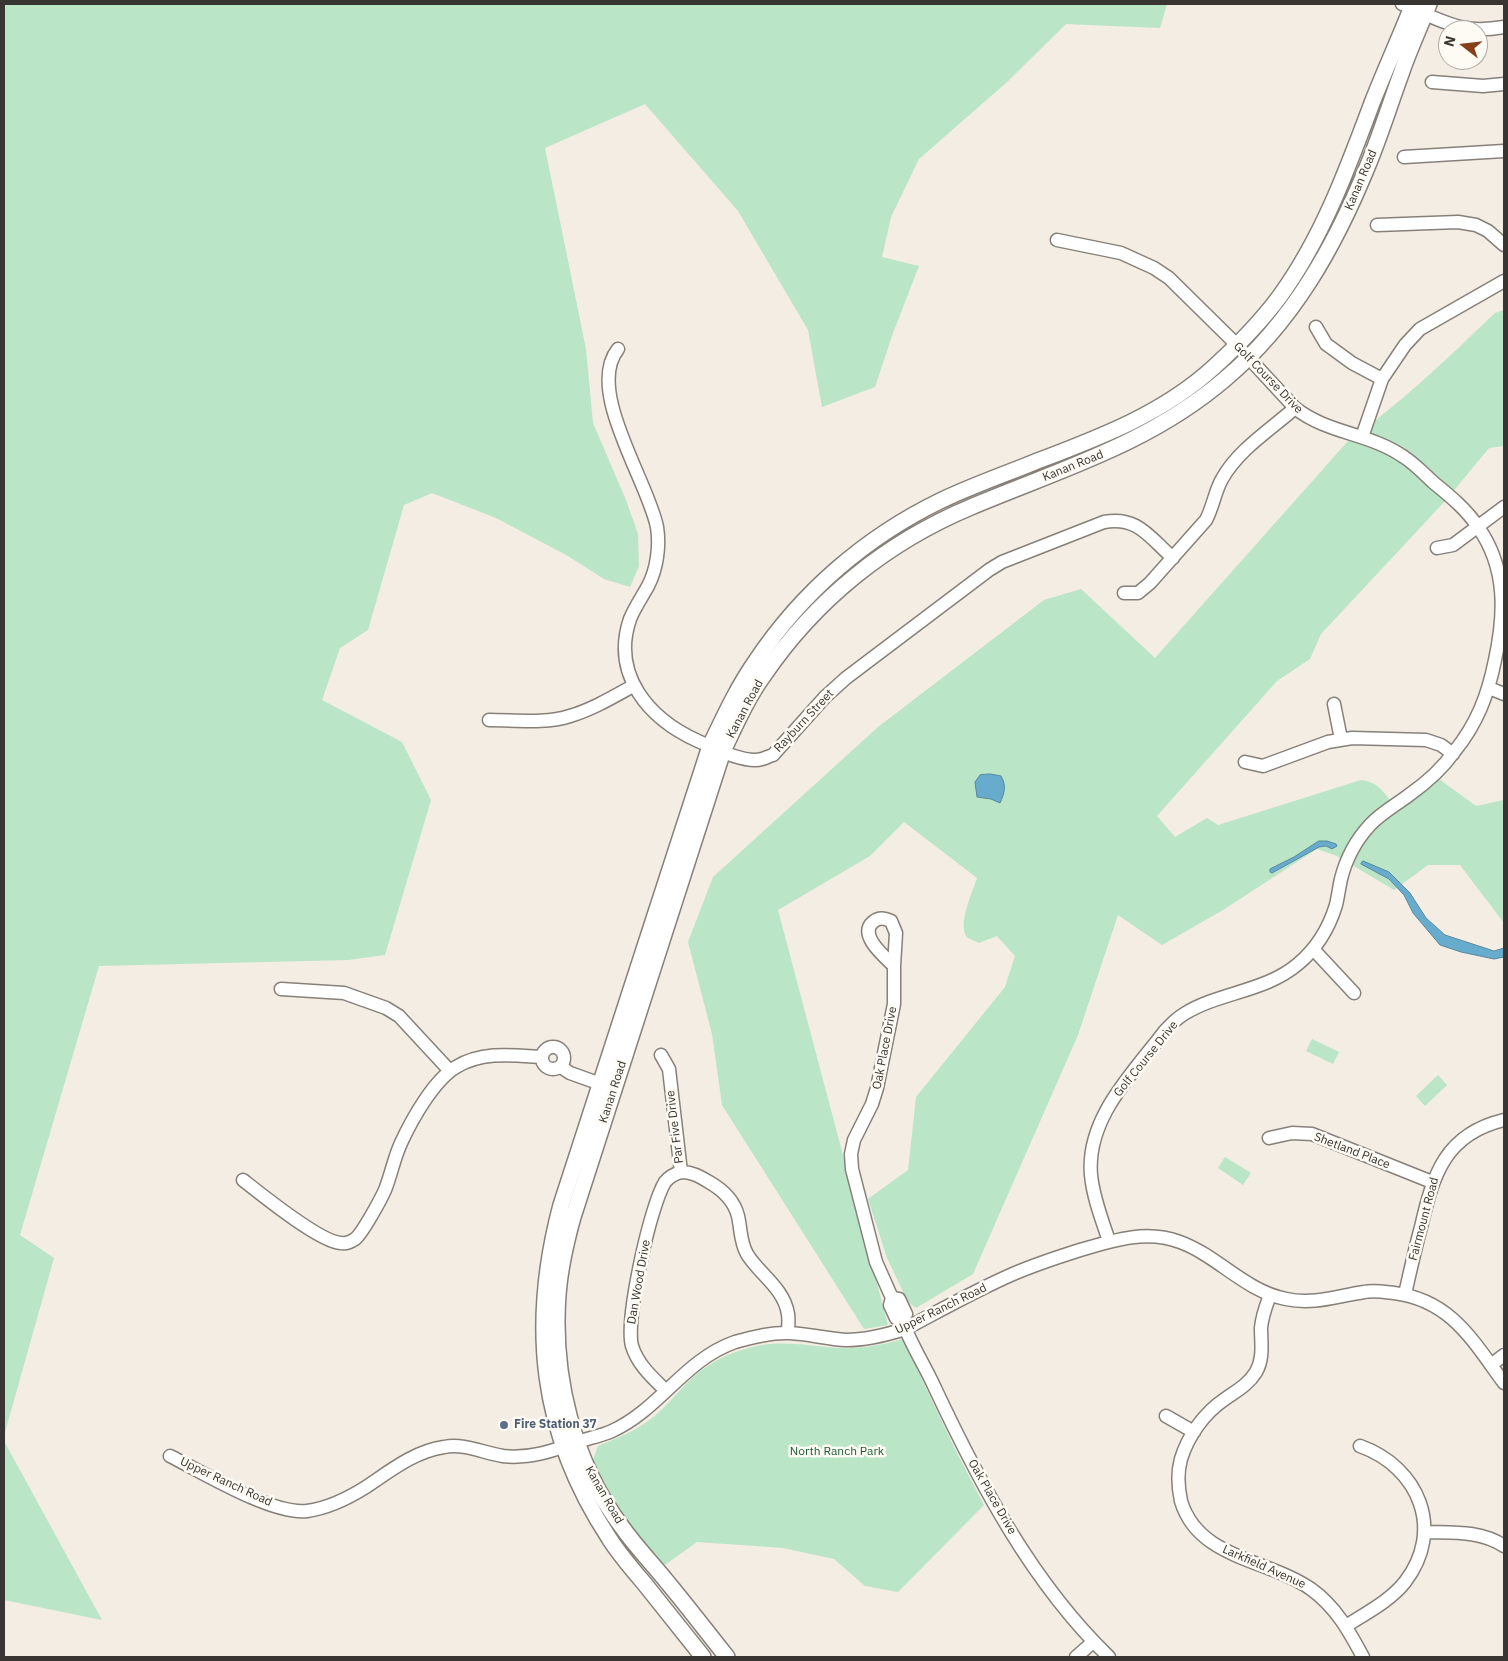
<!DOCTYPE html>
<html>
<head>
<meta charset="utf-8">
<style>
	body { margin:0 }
	#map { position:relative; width:1508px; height:1661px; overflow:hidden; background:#f3ede4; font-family:"IBM Plex Sans",sans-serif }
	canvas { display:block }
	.frame { position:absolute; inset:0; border:5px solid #383532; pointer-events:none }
	.north { position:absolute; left:1438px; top:20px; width:50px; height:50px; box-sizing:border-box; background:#fefbf5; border:1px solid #afaca7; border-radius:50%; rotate:286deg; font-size:14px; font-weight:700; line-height:20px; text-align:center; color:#383532 }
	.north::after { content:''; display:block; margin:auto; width:18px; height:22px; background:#853f1a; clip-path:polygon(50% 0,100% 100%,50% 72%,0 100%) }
</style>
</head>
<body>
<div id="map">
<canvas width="1508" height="1661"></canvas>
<div class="frame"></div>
<div class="north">N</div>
</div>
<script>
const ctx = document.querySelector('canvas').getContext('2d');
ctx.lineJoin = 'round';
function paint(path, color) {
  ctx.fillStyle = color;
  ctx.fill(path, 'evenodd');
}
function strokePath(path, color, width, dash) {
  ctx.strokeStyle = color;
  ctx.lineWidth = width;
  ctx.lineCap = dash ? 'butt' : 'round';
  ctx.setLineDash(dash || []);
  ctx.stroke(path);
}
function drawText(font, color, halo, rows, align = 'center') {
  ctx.font = font + ' "IBM Plex Sans",sans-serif';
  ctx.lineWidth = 5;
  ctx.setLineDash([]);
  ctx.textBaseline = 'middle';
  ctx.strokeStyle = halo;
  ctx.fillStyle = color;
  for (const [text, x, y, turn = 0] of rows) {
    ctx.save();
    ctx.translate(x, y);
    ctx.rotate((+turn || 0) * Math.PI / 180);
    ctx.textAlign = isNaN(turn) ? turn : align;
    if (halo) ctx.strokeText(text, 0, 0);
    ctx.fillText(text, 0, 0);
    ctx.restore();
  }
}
paint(new Path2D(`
	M4,4h1163l-7,24 -94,-4 -60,59 -87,76 -28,58 -9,40 37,9 -26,67 -18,54 -53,20 -14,-77 -70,-119 -93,-107 -100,44 41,201 7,74 33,77 12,34 1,32 -9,21 -26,-8 -36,-23 -72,-38 -64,-25 -28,12 -36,125 -28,18 -18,52 80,42 29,58 -46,155 -37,5 -249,6 -79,269 34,23 -50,178z
	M1504,310v136l-15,2 -43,52 -125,134 -11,25 -33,22 -120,135 18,21 32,-19 11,7 143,-45c20,2 26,17 37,32l41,-33 37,27 28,-6v123l-44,-58h-32l-34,25 -57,-34 -20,-7 -94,61 -61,35 -44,-30 -40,120 -105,239 -57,34 -8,-6 -21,-44 -19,-59 40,-29 8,-73 89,-110 10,-31 -18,-20 -18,7c-3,-2 -8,-3 -11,-5 -12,-11 5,-47 9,-60l-73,-56 -34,34 -92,54 110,415 -24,4 -142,-224 -10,-71 -24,-92 25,-65 165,-150 166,-127 37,-11 74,69 193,-217c53,-38 100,-83 147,-128z
	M1312,1039l27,13 -6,12 -27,-13z
	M1438,1075l9,10 -22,21 -9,-10z
	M1225,1157l26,16 -8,12 -25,-17z
	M903,1339l53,112 28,54 -86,87 -33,-6 -31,-27 -51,-11 -86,-6 -35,25c-28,-26 -54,-73 -69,-107l5,-14c19,-8 38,-15 54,-28 13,-10 23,-23 35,-35 15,-15 34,-27 55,-33 36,-12 61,-4 97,-2 22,1 43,-3 64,-9z
	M4,1441l98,179 -98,-20z`), '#bae5c6');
const water = new Path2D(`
	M990,774l11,2c6,10 3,18 -1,27l-9,-4 -14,-2 -2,-15 5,-7z
	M1319,841h8l9,3 1,2 -5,3 -6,-3 -7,1 -47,26 -2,-1v-3l24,-12z
	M1363,861l26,11 21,21 16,25 19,17 49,16 10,-3v9l-10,2 -33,-7 -21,-7 -27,-32 -9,-18 -15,-16 -28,-15z`);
paint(water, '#67accc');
strokePath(water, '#59889e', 1);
const minor = new Path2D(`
	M1402,4c20,8 41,20 63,24 12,2 27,1 39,-1
	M1432,82l51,4 21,-2
	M1404,157l100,-6
	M1377,225l81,-3 18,3 12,6 16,14
	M1057,240l64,13 33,15 15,10 67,66 59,64c33,26 75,25 109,49 11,7 20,17 30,26 16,13 33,27 44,44 29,41 27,87 17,133 -7,35 -18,64 -41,92 -12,17 -28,31 -45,43 -13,10 -28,18 -39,30 -14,15 -24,34 -29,54 -2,9 -3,18 -5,26 -7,23 -20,44 -38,59 -33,28 -79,28 -114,50 -8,5 -14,11 -20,18 -31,41 -78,86 -73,143 2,22 11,45 18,66
	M1316,327l10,17 26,19 30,16
	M618,349c-33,41 30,132 39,178 3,19 0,42 -9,59 -6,11 -13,21 -18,33 -19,56 19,100 68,122 16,7 47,23 64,18 4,-1 7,-3 11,-4l52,-58 21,-19 143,-108 13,-8 102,-40c34,-6 45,15 69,36
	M1362,437l20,-58 23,-34 15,-16 84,-48
	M1437,548l16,-3 51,-38
	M1124,593h14l12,-10 56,-63c7,-13 9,-29 16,-41 16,-29 48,-49 73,-71
	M1489,688l15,6
	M1334,704l7,35
	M489,720c27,0 56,4 81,-4 23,-7 43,-19 63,-30
	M1245,762l18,4 65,-24 24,-4 74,2 15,5 12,9
	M1313,949l41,44
	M894,966c-10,-10 -36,-31 -21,-44 6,-5 11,-4 18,-1l5,12 -2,33v38l-17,84 -5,16 -18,36 -3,14 1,15 24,93 16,36 -2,7 6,13 6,2c8,23 22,44 32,66 45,96 98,197 175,271
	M281,989l63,4 42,15 13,8 51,55
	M542 1058a11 11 0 1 1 22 0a11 11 0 1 1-22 0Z
	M661,1055l8,14 12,103c11,0 18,4 28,10 14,8 25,18 29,34 3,13 2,26 9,38 12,20 37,34 41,60 1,6 0,13 0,19
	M561,1067l9,6 39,14
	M1269,1138l23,-5 20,1 120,48
	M243,1180c19,15 77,62 98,63 5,1 11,-2 14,-4 7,-5 26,-40 30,-49 6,-15 9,-32 16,-47 11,-24 33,-63 55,-76 26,-16 56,-12 85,-10
	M1405,1294c5,-22 10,-45 16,-67 12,-52 24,-93 83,-107
	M1270,1295c-4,11 -8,21 -9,33 0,15 3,30 -5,44 -8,13 -20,19 -31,27 -21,14 -37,37 -44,60 -4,14 -3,28 0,42 17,58 87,58 130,88 25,18 38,42 52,68
	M892,1298l7,1 7,15 -4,6
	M1491,1365l13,-10
	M666,1391c-14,-14 -28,-26 -34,-45 -7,-26 18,-140 33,-164 4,-5 9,-8 16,-10
	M1166,1416l28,16
	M170,1456c32,16 102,59 137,55 22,-3 40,-12 59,-24 24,-16 49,-36 78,-40 21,-4 39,6 59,9 26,3 50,-5 74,-14 12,-4 24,-6 35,-11 48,-22 72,-71 123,-89 17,-5 37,-10 55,-9 19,1 37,6 56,7 20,0 40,-5 59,-11 36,-19 71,-39 108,-55 21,-9 42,-16 64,-23 34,-10 68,-22 103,-9 38,14 65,49 106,57 28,6 51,-3 78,-7 10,-2 21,0 30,1 57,7 79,48 110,90
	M1424,1532c27,1 56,-2 80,14
	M1346,1626c20,-13 44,-25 59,-44 40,-52 14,-115 -45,-136
	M1076,1657l17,-15`);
const major = new Path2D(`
	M703,1657c-19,-24 -39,-49 -59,-74 -12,-14 -25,-29 -35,-45 -69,-105 -80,-213 -48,-333l149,-459c14,-29 27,-58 46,-85 46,-69 110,-124 184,-160 31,-15 63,-26 95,-39 63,-24 128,-48 179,-95 23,-21 47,-45 66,-71 42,-58 67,-126 92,-193 13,-33 28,-66 41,-99
	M727,1657c-20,-25 -39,-50 -59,-74 -15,-19 -32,-36 -46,-56 -49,-65 -70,-151 -64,-232 2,-27 8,-53 15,-78l150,-466c12,-25 24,-53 41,-76 51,-75 123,-133 207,-168 90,-38 178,-63 254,-128 68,-57 110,-133 143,-214 12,-29 22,-61 33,-91 8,-24 19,-47 28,-70`);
strokePath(minor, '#868079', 15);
strokePath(major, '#868079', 18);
strokePath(minor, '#fff', 12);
strokePath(major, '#fff', 15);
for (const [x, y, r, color] of [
	[504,1425,5,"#5c6f8a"]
]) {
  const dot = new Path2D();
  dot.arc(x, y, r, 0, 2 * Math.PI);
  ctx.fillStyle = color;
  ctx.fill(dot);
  strokePath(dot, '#fefbf5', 2);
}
drawText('12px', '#383532', '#fefbf5', [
	["Kanan Road",1361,180,-67],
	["Golf Course Drive",1268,378,46],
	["Kanan Road",1073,466,-22],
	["Kanan Road",745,709,-62],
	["Rayburn Street",804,721,-47],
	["Oak Place Drive",885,1048,-79],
	["Golf Course Drive",1146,1059,-51],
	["Kanan Road",613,1092,-72],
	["Par Five Drive",675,1127,-97],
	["Shetland Place",1352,1151,21],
	["Fairmount Road",1424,1219,-75],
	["Dan Wood Drive",639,1282,-80],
	["Upper Ranch Road",941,1309,-26],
	["Upper Ranch Road",226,1482,25],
	["Kanan Road",604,1495,60],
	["Oak Place Drive",992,1497,60],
	["Larkfield Avenue",1264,1567,24]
]);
drawText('bold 12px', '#4e5e75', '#fefbf5', [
	["Fire Station 37",514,1425]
], 'left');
drawText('12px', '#1b5c36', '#fefbf5', [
	["North Ranch Park",837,1452]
]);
</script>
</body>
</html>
